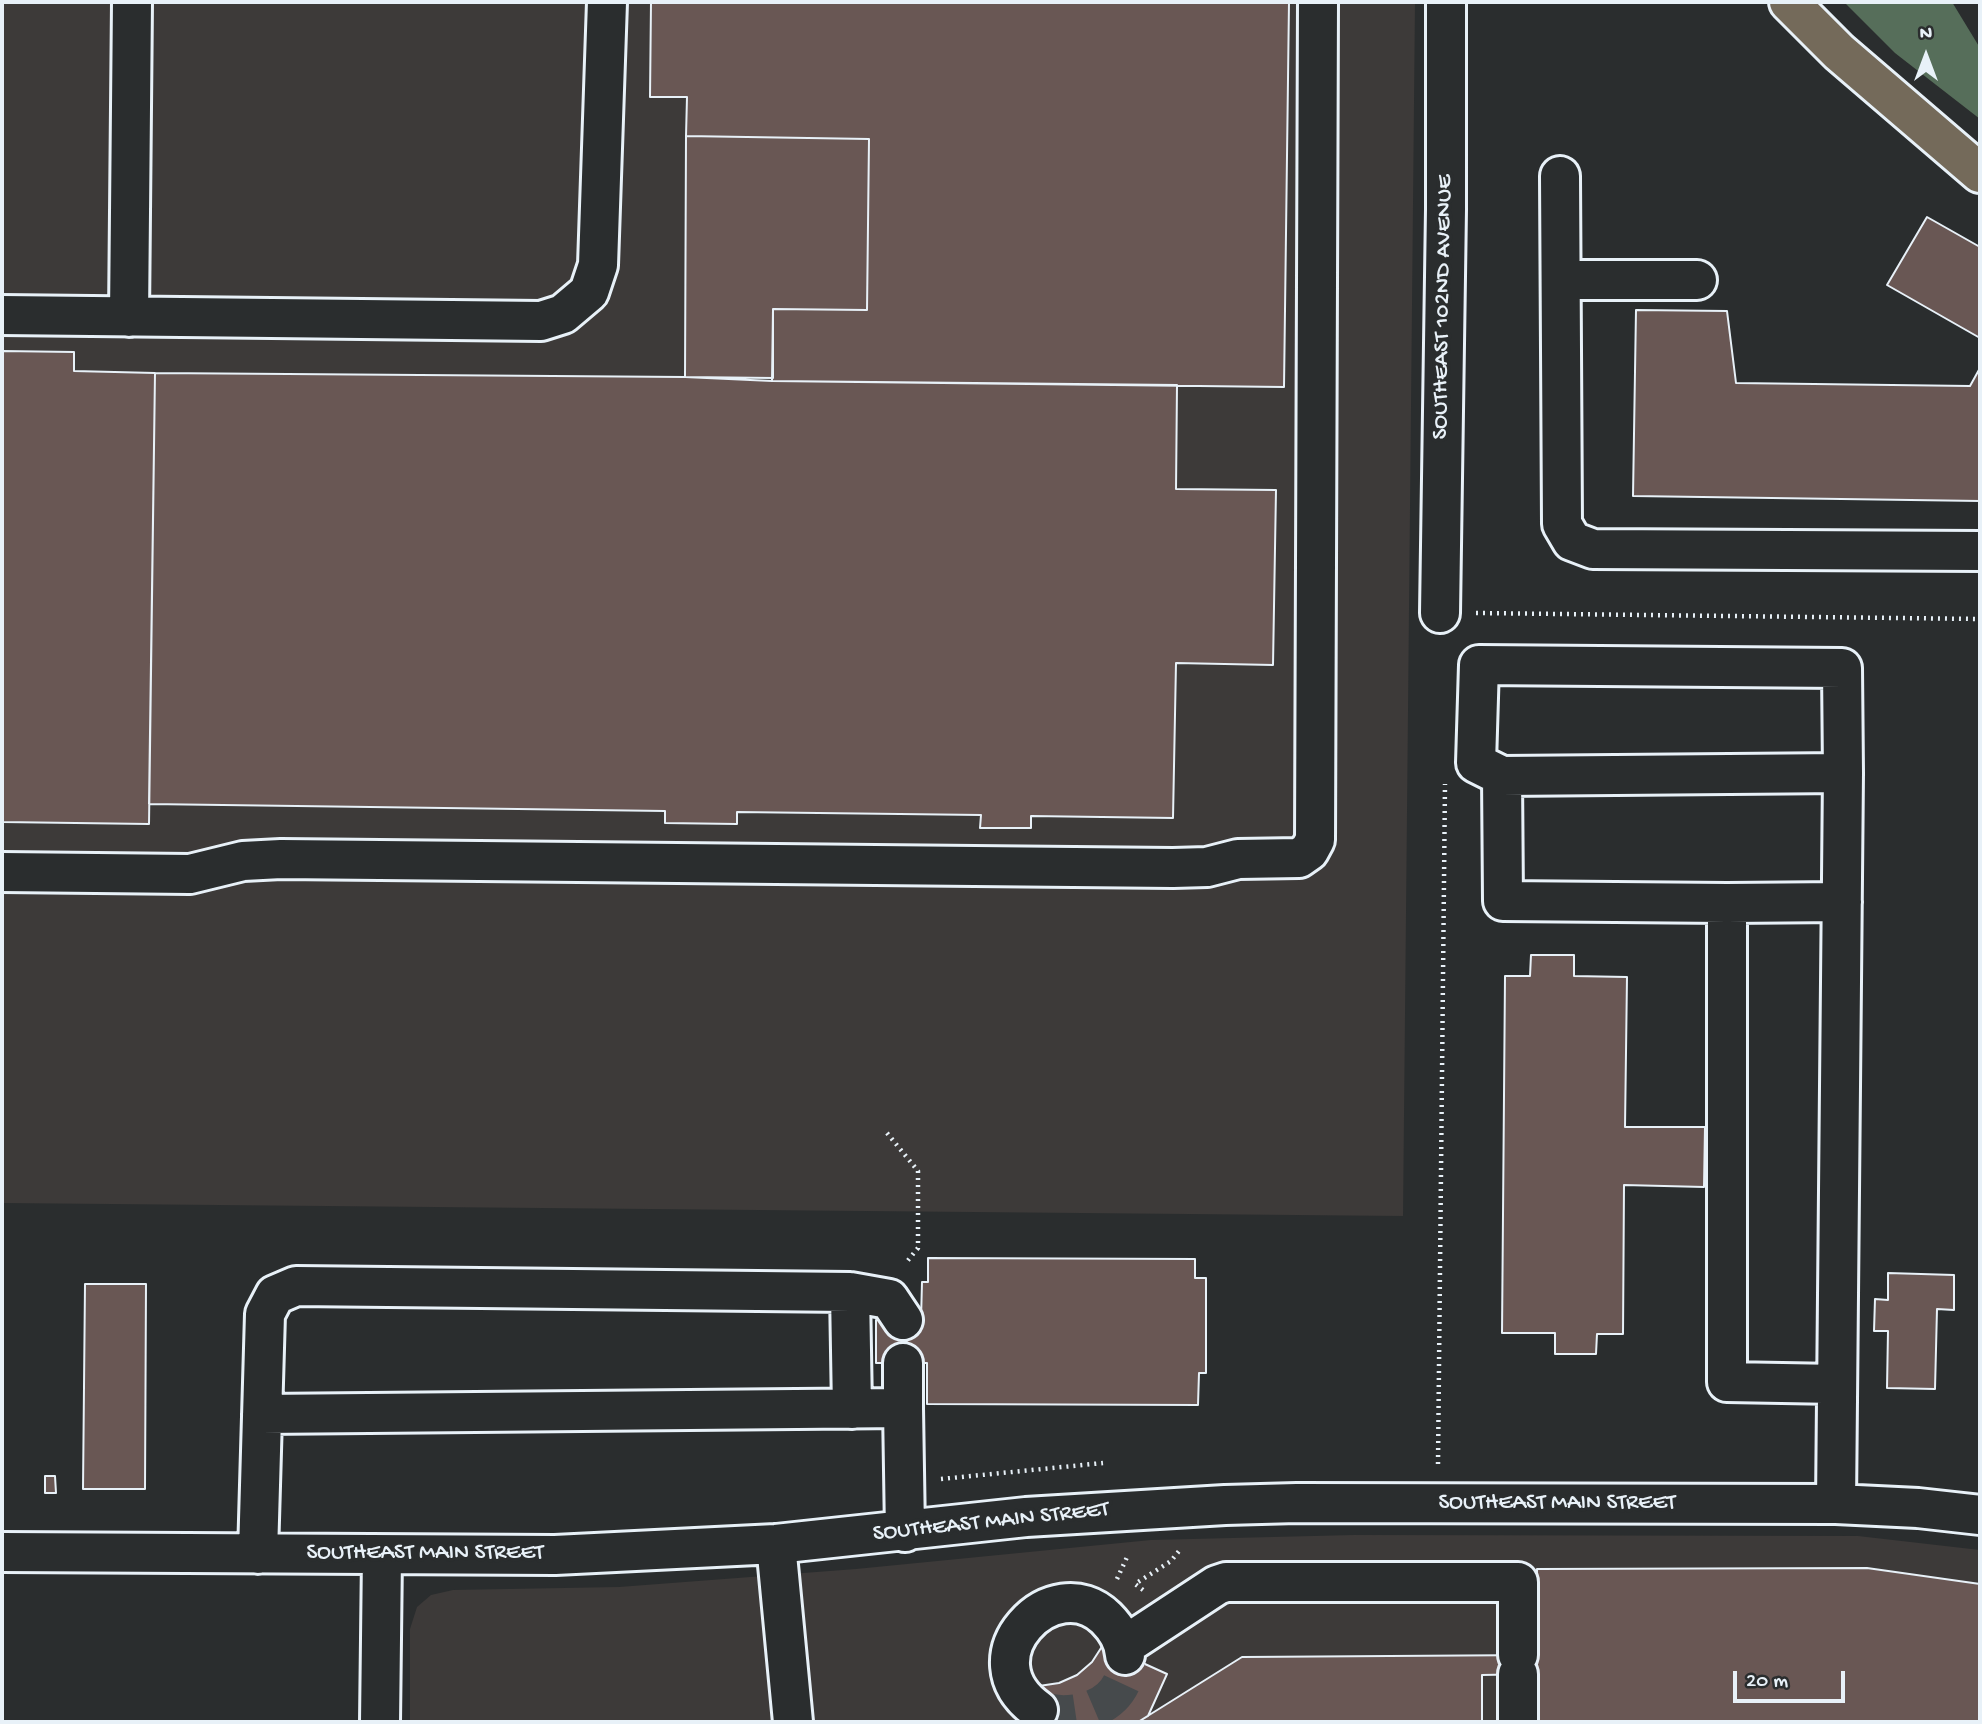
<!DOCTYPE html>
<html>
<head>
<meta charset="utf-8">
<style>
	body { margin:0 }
	#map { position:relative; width:1982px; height:1724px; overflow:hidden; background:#2a2d2e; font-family:"Gochi Hand",sans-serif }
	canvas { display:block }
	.frame { position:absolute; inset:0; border:4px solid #e8f1f8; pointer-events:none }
	.north { position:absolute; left:1891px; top:21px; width:70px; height:70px; -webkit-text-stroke:5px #2a2d2e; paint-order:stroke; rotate:0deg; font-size:19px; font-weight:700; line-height:28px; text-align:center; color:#e8f1f8 }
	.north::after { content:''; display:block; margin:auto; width:24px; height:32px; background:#e8f1f8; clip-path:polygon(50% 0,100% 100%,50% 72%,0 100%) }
	.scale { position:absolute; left:1733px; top:1671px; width:112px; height:32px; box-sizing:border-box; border:4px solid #e8f1f8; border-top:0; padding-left:9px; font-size:21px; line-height:24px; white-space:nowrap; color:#e8f1f8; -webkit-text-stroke:5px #2a2d2e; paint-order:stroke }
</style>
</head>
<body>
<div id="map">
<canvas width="1982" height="1724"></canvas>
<div class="frame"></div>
<div class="north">N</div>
<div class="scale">20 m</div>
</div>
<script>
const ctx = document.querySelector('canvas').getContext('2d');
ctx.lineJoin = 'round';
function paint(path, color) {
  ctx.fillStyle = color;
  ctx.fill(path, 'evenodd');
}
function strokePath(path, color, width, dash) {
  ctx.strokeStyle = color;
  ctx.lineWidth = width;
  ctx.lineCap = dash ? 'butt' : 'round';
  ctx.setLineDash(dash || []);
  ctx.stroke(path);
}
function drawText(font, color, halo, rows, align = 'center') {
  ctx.font = font + ' "Gochi Hand",sans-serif';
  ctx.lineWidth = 7;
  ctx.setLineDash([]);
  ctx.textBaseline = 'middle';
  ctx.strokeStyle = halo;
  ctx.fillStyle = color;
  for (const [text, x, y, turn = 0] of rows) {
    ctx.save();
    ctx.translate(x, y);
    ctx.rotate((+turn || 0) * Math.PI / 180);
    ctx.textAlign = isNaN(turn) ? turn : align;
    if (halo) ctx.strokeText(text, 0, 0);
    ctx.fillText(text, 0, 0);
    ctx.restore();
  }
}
paint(new Path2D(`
	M2,2h1413l-12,1214 -1401,-13z
	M1354,1535l504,1 122,14v172h-1570v-93l7,-22 14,-12 22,-5 166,-3 237,-18 295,-29z`), '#3d3a39');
paint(new Path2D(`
	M1844,2h108l28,46v71l-85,-66z`), '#566e5a');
const building = new Path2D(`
	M651,2h638l-5,385 -512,-6 1,-72 94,1 2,-171 -183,-3 1,-39h-37z
	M686,136l183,3 -2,171 -94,-1v69l-88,-1z
	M1927,217l53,30v91l-93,-53z
	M1636,310l91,1 9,72 234,3 10,-18v133l-347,-5z
	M2,351l72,1v19l81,2 -6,451 -147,-2z
	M155,373l530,4 87,4 405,4 -1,104 100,1 -3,175 -97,-2 -3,155 -142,-2v12h-51l1,-13 -244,-3v12l-72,-1v-12l-516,-7z
	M1531,955h43v21l53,1 -2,150h80l-1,60 -80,-2 -1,149h-26l-1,20h-41v-21h-53l3,-357h25z
	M928,1258l267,1v19h11v95h-7l-1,32 -271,-1v-41h-51v-43h45l1,-38h6z
	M1888,1273l66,2v35l-17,-1 -2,80 -48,-1 1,-57h-14l1,-32 13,1z
	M85,1284h61l-1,205h-62z
	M45,1476h10l1,17h-11z
	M1867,1568l113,16v138h-444l1,-153z
	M1103,1645l64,29 -19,42 -10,6h-100l1,-36 20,-3 18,-8 15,-13z
	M1537,1655v19l-55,1v47h-344l104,-65z`);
paint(building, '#695754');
strokePath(building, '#e8f1f8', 2);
strokePath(new Path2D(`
	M1038,1710c40,14 94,-7 87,-55`), '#464a4c', 38, [38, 19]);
const minor = new Path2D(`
	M1560,176l2,348 10,17 21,8 387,2
	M1561,280h136
	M2,315l539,6 22,-7 26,-22 9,-27 9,-263
	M129,317l3,-315
	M1440,613l6,-404v-207
	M1502,776l-26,-13 3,-98 363,3 1,105
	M2,872l188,2 53,-13 38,-2 892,9 34,-1 31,-8 61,-1 10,-7 6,-11 3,-838
	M1727,903l115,-1
	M850,1292l39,7 14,21
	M903,1408v-45
	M262,1414l641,-6 2,124
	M1836,1504l7,-731 -341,3 1,125 224,2v479l110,2
	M776,1544l17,178
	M2,1552l553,3 221,-11 250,-27 199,-12 72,-2 539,1 82,4 62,7
	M258,1554l7,-240 10,-19 21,-9 554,6 2,117
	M1124,1646l93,-61 9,-3h292v73
	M1038,1710c-74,-52 16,-143 68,-92 11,11 18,22 19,37
	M380,1722l2,-167
	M1518,1722v-48`);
const major = new Path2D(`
	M1789,2l50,50 141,121`);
strokePath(minor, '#e8f1f8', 44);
strokePath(major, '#e8f1f8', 44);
strokePath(new Path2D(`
	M1476,613l504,6
	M887,1133l31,38v77l-13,16
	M1438,1464l7,-680
	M941,1479l162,-16
	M1117,1579l11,-24
	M1143,1590l-8,-6 36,-23 8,-10`), '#e8f1f8', 4.5, [2, 5]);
strokePath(minor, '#2a2d2e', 38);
strokePath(major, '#746a5a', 38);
drawText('23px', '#e8f1f8', '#2a2d2e', [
	["SOUTHEAST 102ND AVENUE",1444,307,-89],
	["SOUTHEAST MAIN STREET",1557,1504],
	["SOUTHEAST MAIN STREET",991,1523,-6],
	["SOUTHEAST MAIN STREET",425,1554]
]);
</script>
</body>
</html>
